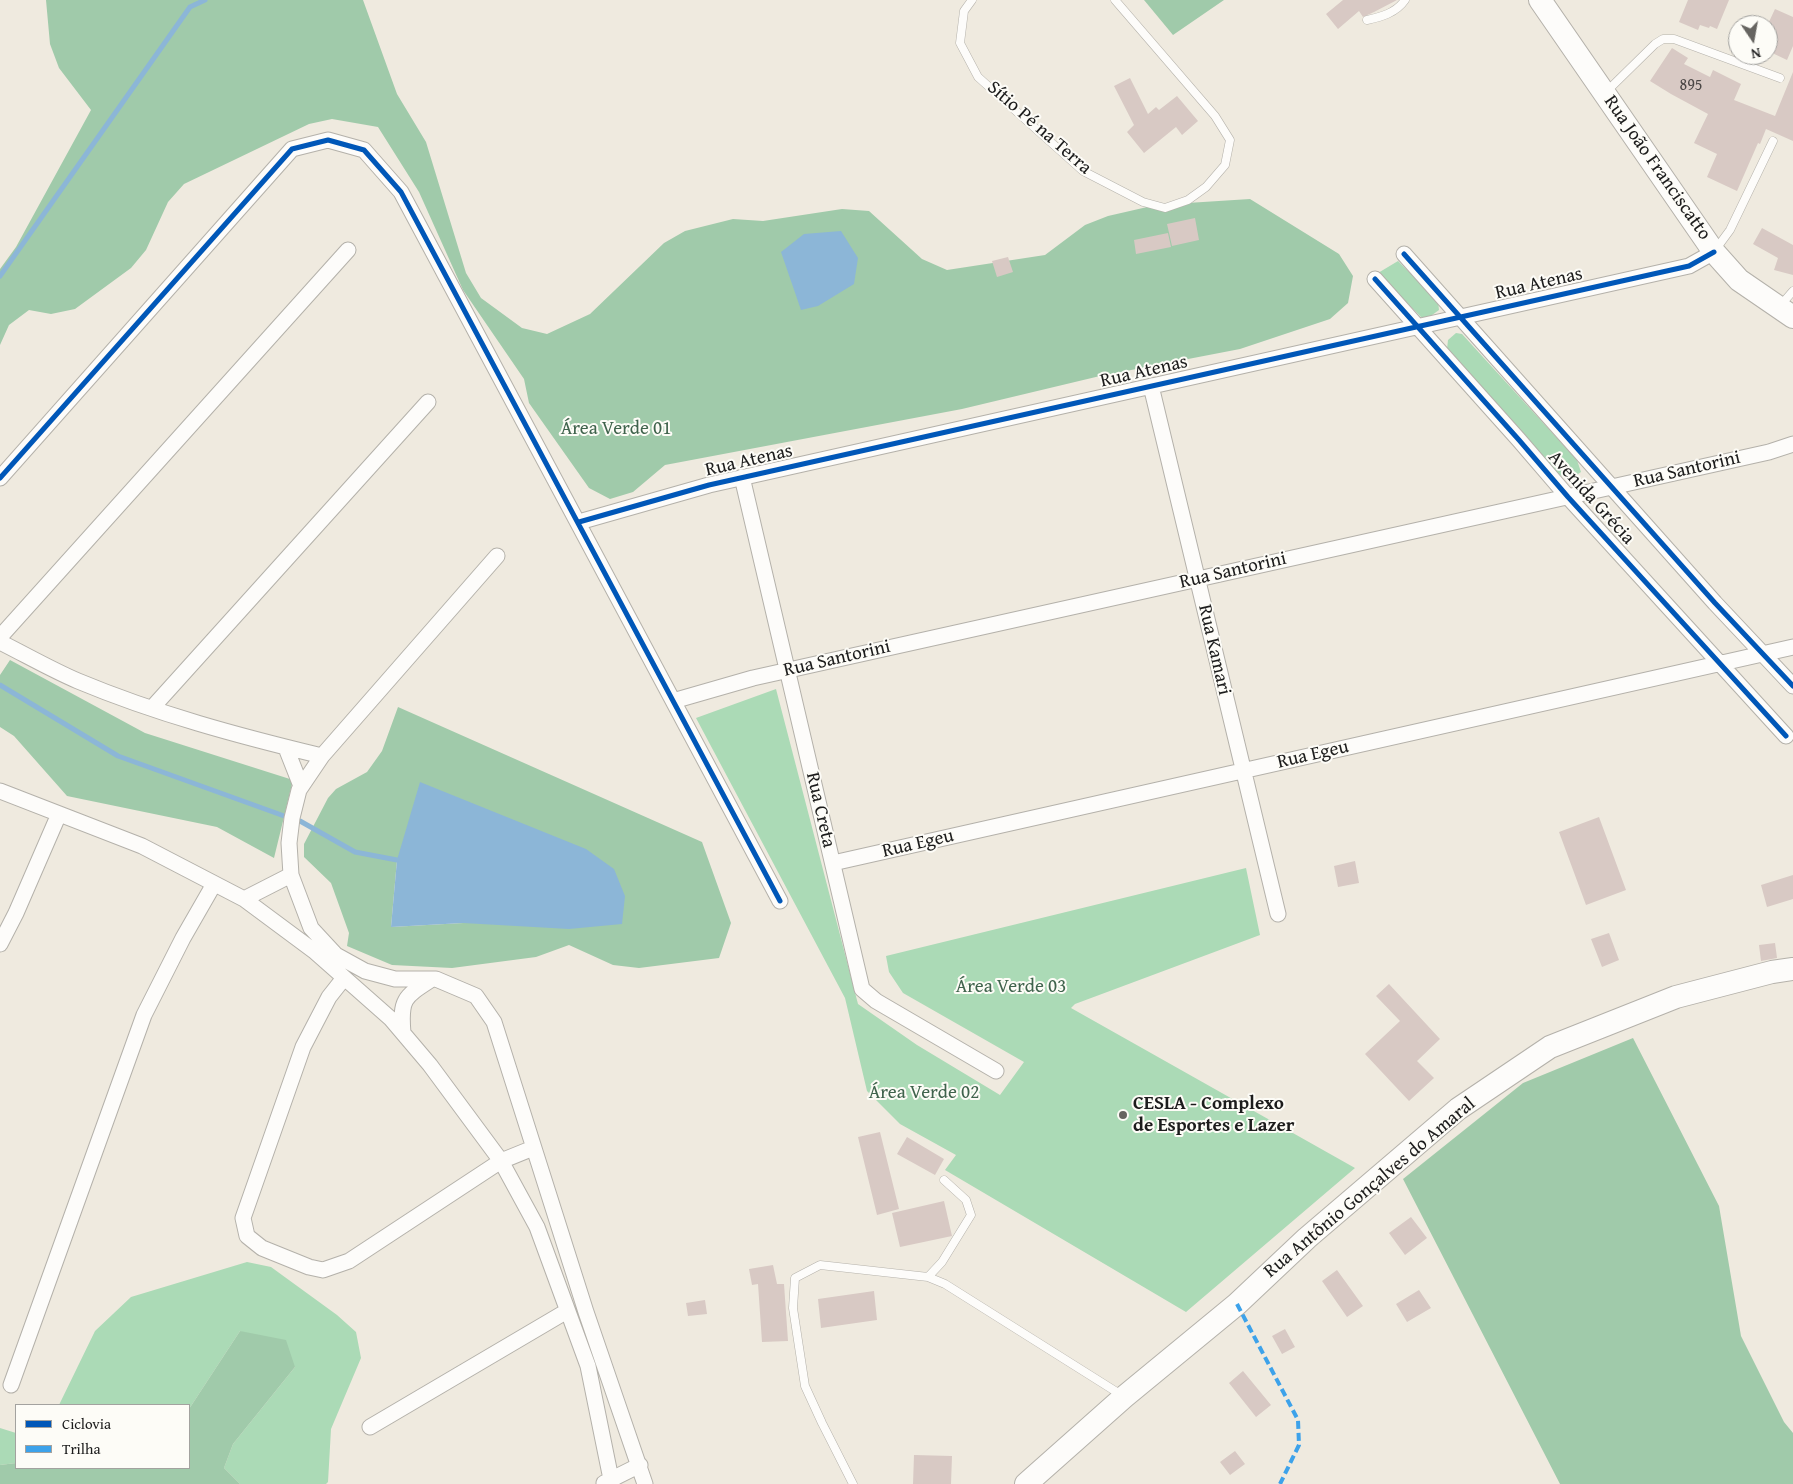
<!DOCTYPE html>
<html>
<head>
<meta charset="utf-8">
<style>
	body { margin:0 }
	#map { position:relative; width:1793px; height:1484px; overflow:hidden; background:#efeadf; font-family:"Gentium Book Plus",serif }
	canvas { display:block }
	.legend { position:absolute; left:15px; top:1404px; width:175px; height:65px; box-sizing:border-box; background:#fdfcf7; border:1px solid #a3a29f; margin:0; padding:6px 9px; list-style:none; font-size:15px; color:#1c1c1c }
	.legend li { display:flex; align-items:center; gap:10px; height:25px }
	.legend b { width:25px; border:1px solid #a3a29f }
	.north { position:absolute; left:1728px; top:15px; width:50px; height:50px; box-sizing:border-box; background:#fdfcf7; border:1px solid #a3a29f; border-radius:50%; rotate:168deg; font-size:14px; font-weight:700; line-height:20px; text-align:center; color:#1c1c1c }
	.north::after { content:''; display:block; margin:auto; width:18px; height:22px; background:#666460; clip-path:polygon(50% 0,100% 100%,50% 72%,0 100%) }
</style>
</head>
<body>
<div id="map">
<canvas width="1793" height="1484"></canvas>
<ul class="legend">
<li><b style="height:6px;background:#0057b8"></b>Ciclovia</li>
<li><b style="height:6px;background:#3da2ea"></b>Trilha</li>
</ul>
<div class="north">N</div>
</div>
<script>
const ctx = document.querySelector('canvas').getContext('2d');
ctx.lineJoin = 'round';
function paint(path, color) {
  ctx.fillStyle = color;
  ctx.fill(path, 'evenodd');
}
function strokePath(path, color, width, dash) {
  ctx.strokeStyle = color;
  ctx.lineWidth = width;
  ctx.lineCap = dash ? 'butt' : 'round';
  ctx.setLineDash(dash || []);
  ctx.stroke(path);
}
function drawText(font, color, halo, rows, align = 'center') {
  ctx.font = font + ' "Gentium Book Plus",serif';
  ctx.lineWidth = 4;
  ctx.setLineDash([]);
  ctx.textBaseline = 'middle';
  ctx.strokeStyle = halo;
  ctx.fillStyle = color;
  for (const [text, x, y, turn = 0] of rows) {
    ctx.save();
    ctx.translate(x, y);
    ctx.rotate((+turn || 0) * Math.PI / 180);
    ctx.textAlign = isNaN(turn) ? turn : align;
    if (halo) ctx.strokeText(text, 0, 0);
    ctx.fillText(text, 0, 0);
    ctx.restore();
  }
}
paint(new Path2D(`
	M1398,261l40,40 1,9 -11,8 -7,-1 -43,-44z
	M1456,333l6,1 115,126 4,12c-14,10 -14,8 -27,-2l-107,-121 1,-9z
	M776,689l82,315 59,41 83,50 24,-33 -121,-69 -14,-21 -3,-16 360,-88 14,67 -185,69 -4,4 284,160 -169,144 -241,-142 11,-15 -56,-31 -33,-33 -22,-93 -149,-280z
	M247,1262l24,5 66,48 19,17 5,26 -30,71 -3,53 -2,2h-86l-16,-16 9,-24 62,-77 -55,-36 -51,78v-4h-130l36,-74 36,-34z
	M0,1428l16,5v30l-16,2z`), '#abdab6');
paint(new Path2D(`
	M46,0h317l34,94 29,48 40,131 15,25 41,30 25,6 43,-20 74,-71 21,-12 48,-12 30,2 79,-12 27,2 53,48 25,11 98,-15 40,-30 23,-9 48,-11 94,-6 89,55 14,22 -5,27 -18,16 -90,30 -140,27 -138,33 -297,56 -32,27 -23,7 -21,-11 -60,-85 -5,-24 -61,-89 -44,-98 -41,-65 -46,-8 -23,5 -125,60 -16,18 -22,48 -15,18 -56,41 -24,5 -22,-4 -20,15 -9,20v-76l16,-22 75,-137 -32,-42 -9,-24z
	M1144,0h80l-51,35z
	M10,660l135,73 148,47 -19,78 -57,-31 -150,-31 -53,-60 -14,-9v-52z
	M398,707l304,135 29,81 -12,35 -80,10 -26,-3 -44,-20 -33,12 -84,11 -60,-3 -45,-19 2,-13 -18,-50 -27,-26v-13l24,-46 8,-9 31,-17 15,-21zM397,860l66,63 -72,4z
	M1633,1038l86,168 22,130 43,86 9,11v51h-233l-157,-305 120,-96z
	M240,1331l46,9 9,27 -62,77 -9,24 16,16h-240v-19l16,-2v5h173v-59z`), '#a0caaa');
paint(new Path2D(`
	M841,231l17,27 -4,26 -36,22 -17,4 -20,-58 23,-18z
	M420,782l166,67 28,20 11,27 -3,28 -53,5 -106,-6 -72,4 6,-67z`), '#8cb6d7');
strokePath(new Path2D(`
	M0,276l190,-269 15,-7
	M0,685l118,71 169,61
	M300,821l55,31 42,8`), '#8cb6d7', 5);
paint(new Path2D(`
	M1343,0h54l-23,12 -11,5 -4,-6 -21,18 -12,-15z
	M1688,0h41l-12,29 -7,-3 -1,2 -9,-3 -2,5 -19,-8z
	M1775,9l18,8v29l-6,14 -19,-9v-27z
	M1672,48l16,10 -4,6 26,13 3,-7 28,14 -7,16 41,16 18,-44v69l-27,-12 -6,15 -2,-1 -21,48 -30,-14 10,-23 -23,-11 14,-29 -37,-20 -21,-13z
	M1130,78l18,36 8,-7 3,3 18,-14 21,25 -16,14 -6,-8 -32,26 -17,-21 7,-7 -20,-39z
	M1195,218l4,22 -27,6 -5,-22z
	M1762,228l31,17v30l-19,-5 4,-12 -25,-14z
	M1168,233l3,14 -35,7 -2,-14z
	M1008,257l5,15 -16,5 -5,-16z
	M1599,817l27,73 -40,15 -27,-73z
	M1355,861l4,22 -21,4 -4,-21z
	M1793,875v24l-26,8 -6,-22z
	M1609,933l10,27 -17,7 -11,-28z
	M1775,943l2,15 -16,3 -2,-16z
	M1389,984l51,55 -23,22 17,17 -25,23 -44,-47 35,-33 -24,-25z
	M880,1132l19,77 -22,6 -19,-78z
	M907,1137l37,22 -9,16 -38,-21z
	M944,1201l8,35 -52,11 -8,-34z
	M1411,1217l16,21 -22,17 -16,-22z
	M773,1265l4,19h7l4,57 -26,1 -4,-58 -6,1 -3,-16z
	M1337,1270l26,36 -16,11 -25,-36z
	M1419,1290l12,18 -24,14 -11,-18z
	M874,1291l3,29 -56,8 -3,-29z
	M705,1300l2,14 -19,2 -2,-13z
	M1285,1329l10,18 -13,7 -10,-18z
	M1243,1371l28,34 -15,12 -27,-34z
	M1235,1451l10,13 -15,11 -10,-13z
	M914,1455l38,1 -1,28h-38z`), '#d8c9c4');
const lane = new Path2D(`
	M972,0l-8,11 -4,32 18,34 105,94 60,31 22,6 23,-8 18,-13 19,-22 5,-25 -15,-24 -100,-116
	M1367,20c14,-3 29,-7 38,-20
	M1605,93l50,-49 8,-5h11l106,39
	M1716,249l14,-19 43,-89
	M1780,306l13,-15
	M928,1277l14,-15 29,-47 -5,-15 -22,-20
	M853,1484l-31,-61 -17,-37 -12,-78 2,-30 25,-13 108,12 17,7 178,112`);
const street = new Path2D(`
	M1404,254l311,349 78,83
	M1375,279l144,161 49,57 218,239
	M1151,386l127,528
	M742,477l120,512 14,12 120,70
	M0,478l292,-329 36,-9 36,10 37,42 379,709
	M579,522l130,-37 980,-219 25,-14
	M497,556l-175,200 -23,34 -7,28 -3,25 2,32 20,53 25,27 29,16 30,8h41l40,17 18,26 92,290 59,172
	M0,637l348,-387
	M0,642c26,13 52,28 78,39 79,33 161,55 244,75
	M673,701l80,-23 1016,-226 24,-8
	M152,708l276,-306
	M286,748l15,38
	M0,791l142,55 102,53 70,52 77,68 39,46 71,96 36,66 51,139 24,118
	M833,863l960,-216
	M244,899l47,-24
	M0,944l16,-31 43,-99
	M344,978l-15,19 -26,50 -60,171 4,18 15,12 47,19 14,3 26,-9 152,-100 32,-13
	M403,1033c-3,-34 1,-36 29,-54
	M11,1385l133,-370 39,-77 31,-54
	M370,1427l197,-116
	M604,1483l36,-18`);
const secondary = new Path2D(`
	M1540,0l174,252 25,28 54,37
	M1026,1484l98,-87 113,-93 70,-66 151,-129 92,-62 126,-50 96,-25 21,-3`);
strokePath(lane, '#b4b1aa', 9);
strokePath(street, '#b4b1aa', 17);
strokePath(secondary, '#b4b1aa', 24);
strokePath(lane, '#fdfcfa', 8);
strokePath(street, '#fdfcfa', 15);
strokePath(secondary, '#fdfcfa', 22);
strokePath(new Path2D(`
	M1237,1304l61,116 1,25 -19,39`), '#3da2ea', 4, [8, 4]);
strokePath(new Path2D(`
	M1404,254l311,349 78,83
	M1375,279l144,161 49,57 218,239
	M0,478l292,-329 36,-9 36,10 37,42 379,709
	M579,522l130,-37 980,-219 25,-14`), '#0057b8', 5);
for (const [x, y, r, color] of [
	[1123,1115,5,"#666460"]
]) {
  const dot = new Path2D();
  dot.arc(x, y, r, 0, 2 * Math.PI);
  ctx.fillStyle = color;
  ctx.fill(dot);
  strokePath(dot, '#fdfcf7', 2);
}
drawText('16px', '#4b4746', null, [
	["895",1691,86]
]);
drawText('19px', '#1c1c1c', '#fdfcf7', [
	["Sítio Pé na Terra",1039,128,41],
	["Rua João Franciscatto",1657,168,55],
	["Rua Atenas",1539,284,-13],
	["Rua Atenas",1144,372,-13],
	["Rua Atenas",749,461,-13],
	["Rua Santorini",1687,470,-13],
	["Avenida Grécia",1591,498,48],
	["Rua Santorini",1233,571,-13],
	["Rua Kamari",1214,650,77],
	["Rua Santorini",837,659,-13],
	["Rua Egeu",1313,755,-13],
	["Rua Creta",820,810,77],
	["Rua Egeu",918,844,-13],
	["Rua Antônio Gonçalves do Amaral",1370,1188,-40]
]);
drawText('19px', '#3f634c', '#fdfcf7', [
	["Área Verde 01",616,429],
	["Área Verde 03",1011,987],
	["Área Verde 02",924,1093]
]);
drawText('bold 19px', '#1c1c1c', '#fdfcf7', [
	["CESLA - Complexo",1133,1104],
	["de Esportes e Lazer",1133,1126]
], 'left');
</script>
</body>
</html>
